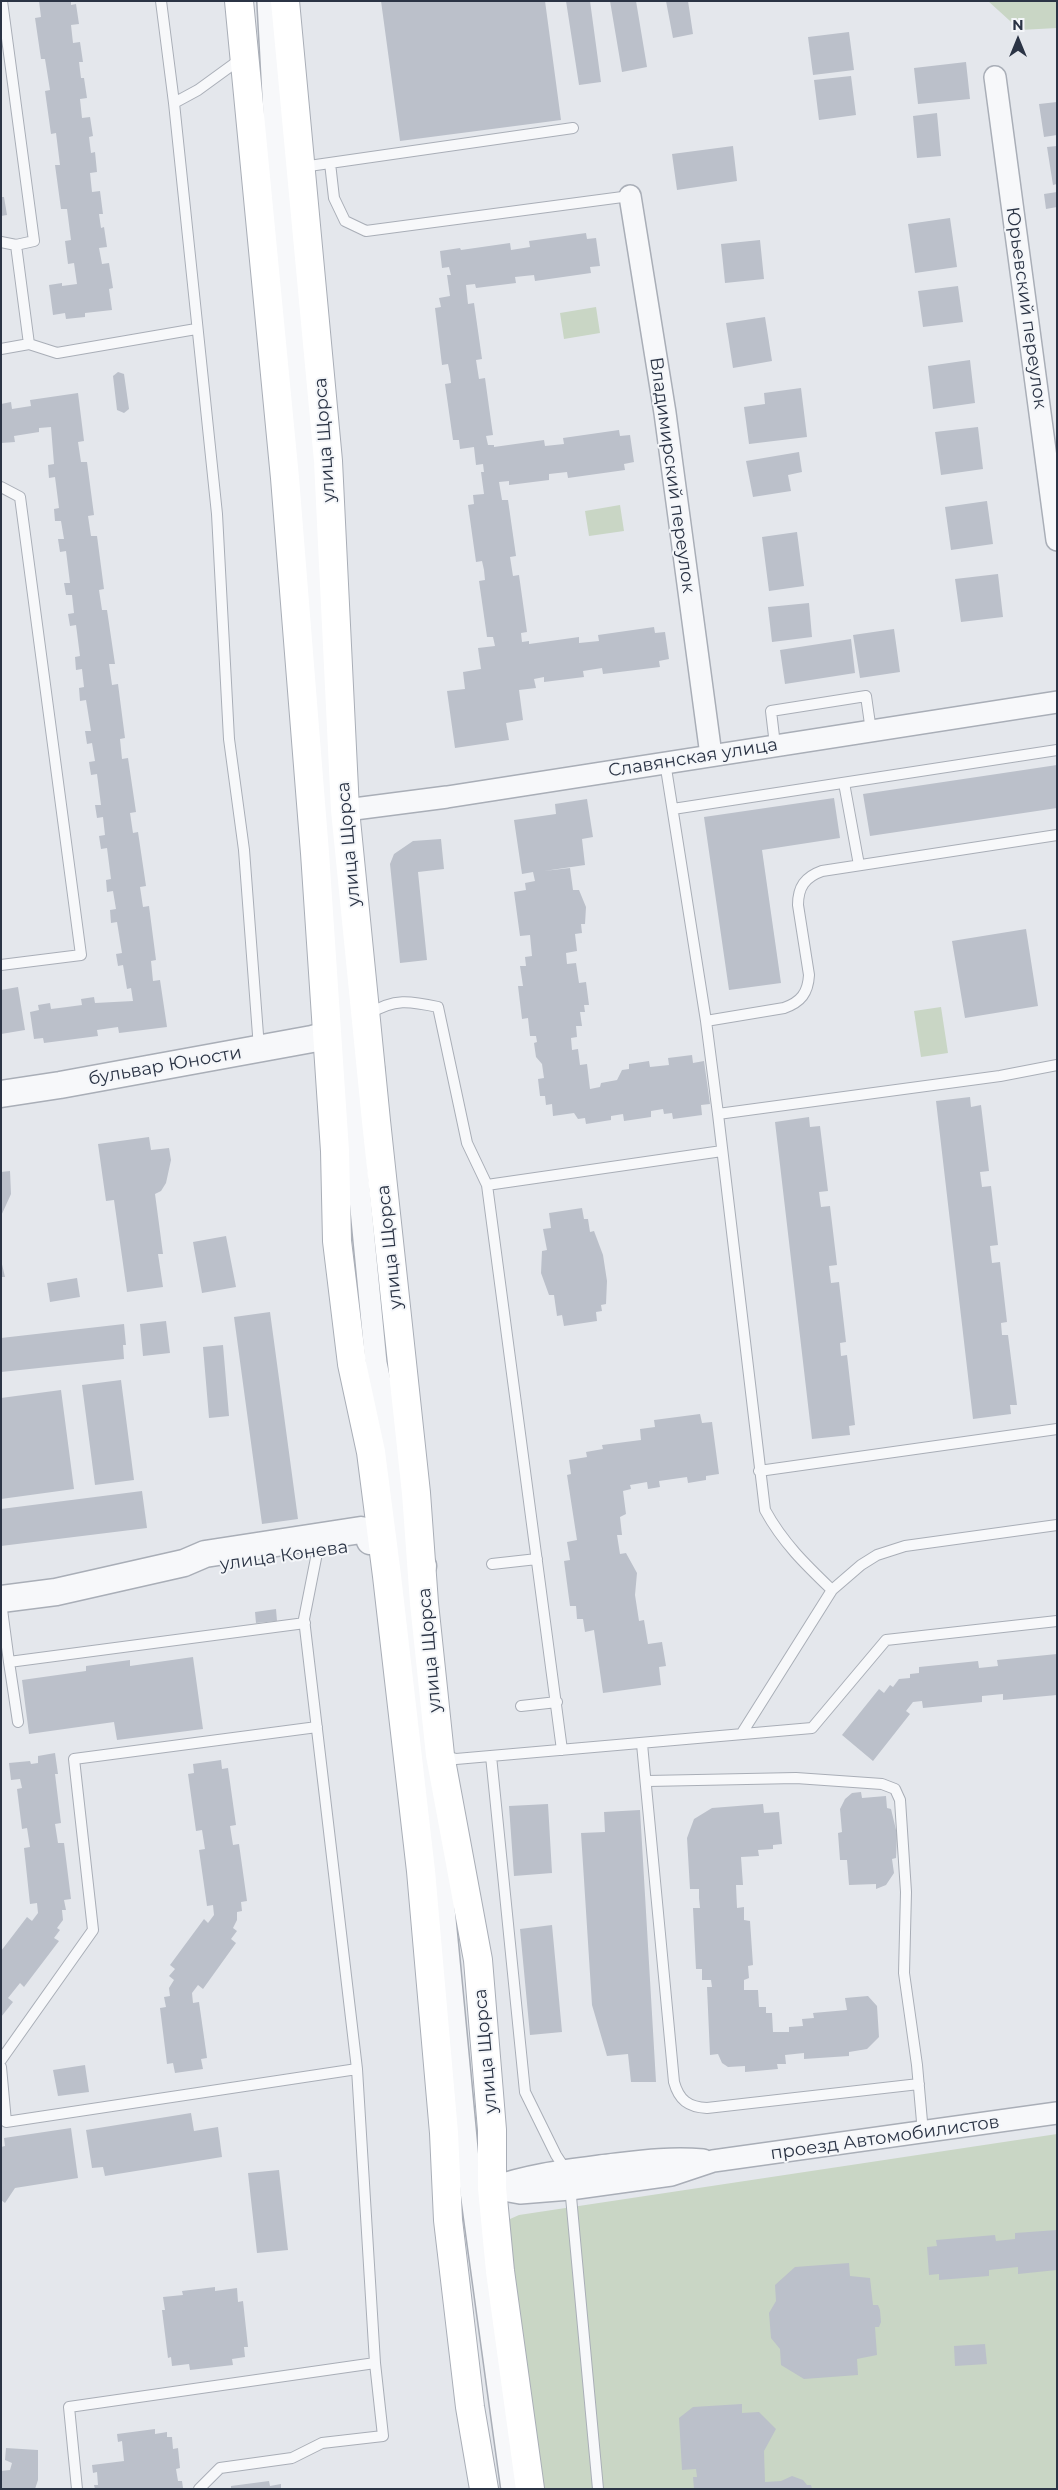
<!DOCTYPE html>
<html>
<head>
<meta charset="utf-8">
<style>
	body { margin:0 }
	#map { position:relative; width:1058px; height:2490px; overflow:hidden; background:#e4e7ec; font-family:Montserrat,sans-serif }
	canvas { display:block }
	.frame { position:absolute; inset:0; border:2px solid #2b3445; pointer-events:none }
	.north { position:absolute; left:993px; top:15px; width:50px; height:50px; -webkit-text-stroke:4px #f4f6f9; paint-order:stroke; rotate:0deg; font-size:14px; font-weight:700; line-height:20px; text-align:center; color:#2b3445 }
	.north::after { content:''; display:block; margin:auto; width:18px; height:22px; background:#2b3445; clip-path:polygon(50% 0,100% 100%,50% 72%,0 100%) }
</style>
</head>
<body>
<div id="map">
<canvas width="1058" height="2490"></canvas>
<div class="frame"></div>
<div class="north">N</div>
</div>
<script>
const ctx = document.querySelector('canvas').getContext('2d');
ctx.lineJoin = 'round';
function paint(path, color) {
  ctx.fillStyle = color;
  ctx.fill(path, 'evenodd');
}
function strokePath(path, color, width, dash) {
  ctx.strokeStyle = color;
  ctx.lineWidth = width;
  ctx.lineCap = dash ? 'butt' : 'round';
  ctx.setLineDash(dash || []);
  ctx.stroke(path);
}
function drawText(font, color, halo, rows, align = 'center') {
  ctx.font = font + ' Montserrat,sans-serif';
  ctx.lineWidth = 4;
  ctx.setLineDash([]);
  ctx.textBaseline = 'middle';
  ctx.strokeStyle = halo;
  ctx.fillStyle = color;
  for (const [text, x, y, turn = 0] of rows) {
    ctx.save();
    ctx.translate(x, y);
    ctx.rotate((+turn || 0) * Math.PI / 180);
    ctx.textAlign = isNaN(turn) ? turn : align;
    if (halo) ctx.strokeText(text, 0, 0);
    ctx.fillText(text, 0, 0);
    ctx.restore();
  }
}
paint(new Path2D(`
	M988,1h69v27l-37,2z
	M596,307l4,26 -36,6 -4,-26z
	M620,505l4,26 -35,5 -4,-25z
	M941,1007l7,46 -27,4 -7,-46z
	M1057,2134v355h-519l-34,-259 6,-11 9,-4z`), '#c9d6c5');
paint(new Path2D(`
	M39,1h32v4l5,-1 3,20 -8,1 2,18 7,-1 3,20h-4l2,16h3l3,20 -7,1 2,19 8,-1 3,19 -4,1 2,16 4,-1 2,20 -7,1 2,19 8,-1 3,23h-4l2,14 3,-1 3,20 -8,1 3,16 7,-1 4,25 -4,1 3,21 -27,3v4l-19,2 -1,-6 -12,2 -4,-30 13,-2v3l15,-2 -3,-21 -6,1 -3,-23 6,-1 -4,-31h-6l-6,-44h5l-4,-32 -5,1 -6,-43 5,-1 -5,-31h-4l-6,-41 6,-1z
	M381,1h164l16,119 -161,21z
	M566,1h24l11,81 -22,3z
	M610,1h26l11,66 -25,5z
	M666,1h22l5,33 -20,4z
	M849,32l5,38 -41,5 -5,-38z
	M966,62l4,37 -52,5 -4,-36z
	M851,76l5,39 -37,5 -5,-40z
	M1057,102v33l-13,2 -5,-33z
	M937,113l4,43 -24,2 -4,-42z
	M733,146l4,35 -60,9 -5,-36z
	M1057,146v38l-4,1 -6,-38z
	M1057,192v15l-11,2 -2,-15z
	M1,197h3l3,18 -6,1z
	M950,218l7,49 -42,6 -7,-49z
	M586,233l1,6 9,-1 4,28 -10,1 1,6 -56,8 -1,-6 -19,2 1,6 -40,5 -1,-4 -9,1 2,19 6,-1 8,56 -6,1 3,19 6,-1 4,29 4,28 -7,1 2,9h6v2l50,-7 1,6 19,-2 -1,-6 56,-8 1,6 10,-1 4,27 -10,2 1,6 -57,8 -1,-6 -18,2v6l-40,5v-4l-10,1 3,18h6l8,56 -6,1 3,19 6,-1 8,57 -6,1 1,9 7,-1v3l50,-7v6l20,-2 -1,-6 56,-8 1,6 10,-1 4,27 -10,2 1,6 -57,7 -1,-6 -19,3 1,6 -40,5v-5l-10,2 2,9 -17,2 4,30 -17,3 3,17 -54,8 -8,-57 18,-2 -2,-17 18,-3 -3,-21 17,-2 -2,-9h-6l-8,-56 6,-1 -1,-10 -2,-9 -6,1 -8,-57 6,-1 -1,-9 11,-1 -3,-22h3l-1,-8 -7,1 -2,-18 -14,2 -1,-9h-6l-8,-56 6,-1 -1,-9 -2,-10 -6,1 -7,-57 6,-1 -2,-9 11,-2 -3,-21h4l-2,-8 -7,1 -2,-17 20,-3 1,2 49,-7 1,7 19,-3 -1,-6z
	M760,240l4,39 -39,4 -4,-39z
	M958,286l5,36 -40,5 -5,-36z
	M765,317l7,44 -39,7 -7,-45z
	M970,360l5,43 -42,6 -5,-43z
	M118,372l6,2 5,35 -5,4 -7,-3 -4,-34z
	M801,388l6,49 -58,7 -5,-37 21,-3 -1,-11z
	M78,393l6,48 -6,1 3,20h6l7,53 -6,1 3,20h6l7,53 -5,1 3,20h5l8,54h-6l3,21 6,-1 7,54 -5,1 2,20 6,-1 8,54 -6,1 3,20 5,-1 8,54 -6,1 3,20 6,-1 7,54 -5,1 2,20 7,-1 7,47 -48,6 -1,-6 -21,3 1,6 -54,7 -1,-5 -9,1 -4,-27 9,-2 -1,-5 12,-2 1,6 16,-2 15,-2 -1,-6 13,-2 1,6 38,-2 -2,-13 -4,1 -4,-24 -5,1 -2,-12 6,-1 -5,-31 -6,1 -1,-13 6,-1 -3,-18 -6,1 -1,-12 5,-1 -4,-31 -6,1 -2,-13 6,-1 -2,-18 -6,1 -2,-13h6l-4,-31 -6,1 -2,-13 6,-1 -3,-18 -5,1 -2,-13h6l-5,-31 -6,1 -1,-13 5,-1 -2,-18 -6,1 -1,-13 5,-1 -4,-31 -6,1 -2,-12 6,-1 -2,-18h-6l-2,-12h6l-4,-32 -6,1 -2,-13h6l-3,-18h-6l-1,-12 5,-1 -4,-31 -6,1 -1,-13 6,-1 -3,-37 -12,1v4l-25,4 1,6 -14,1v-39l10,-2 1,7 19,-3 -1,-6z
	M978,427l5,42 -42,6 -6,-43z
	M799,452l3,20 -14,3 3,16 -38,6 -7,-36z
	M987,501l6,43 -42,6 -6,-43z
	M797,532l7,54 -35,5 -7,-54z
	M998,574l5,43 -42,5 -6,-43z
	M809,603l3,34 -40,5 -4,-35z
	M894,629l6,43 -40,6 -7,-43z
	M851,639l4,34 -70,11 -5,-34z
	M1057,765v43l-187,28 -7,-42z
	M834,798l6,40 -78,12 19,133 -52,7 -25,-173z
	M587,799l6,38 -11,2 3,26 -41,6 26,-3 3,22h6l7,17 -1,17h-4l1,9 -7,1 2,17 -11,2 1,11 9,-1 3,20 7,-1 3,23h-5l1,7h-5l2,14h-6l1,11 -6,1 1,12 6,-1 2,16 7,-1 3,25 10,-2 1,-4 16,-3 5,-10 7,-1v-5l20,-3 1,6 19,-2 -1,-7 24,-3 1,8 11,-2 6,43 -9,1 1,10 -29,4 -1,-6 -8,1 -1,-5 -12,2v6l-27,4 -1,-7 -12,2v4l-25,4 -1,-6 -7,1 -4,-6 -21,3 -1,-12 -6,1 -1,-9h-5l-2,-17 6,-1 -2,-14 -6,-7 -2,-14 3,-1 -1,-6h-6l-2,-18 -6,1 -4,-33h5l-3,-20h6l-1,-9 7,-1 -2,-21 -10,1 -6,-44 12,-2 -1,-7 10,-2 -2,-9 -11,2 -8,-54 42,-6 -1,-10z
	M441,839l3,30 -26,3 9,88 -27,3 -10,-99 4,-10 19,-13z
	M1026,929l12,77 -73,12 -13,-77z
	M18,987l7,43 -24,4v-44z
	M970,1097l1,10 10,-2 8,66 -9,1 2,15 9,-1 7,59 -8,1 2,17 8,-1 7,60 -6,1 1,12h6l9,70h-7l1,9 -38,5 -37,-318z
	M809,1117l1,10 10,-1 8,65 -9,1 2,15 9,-1 7,59 -8,1 2,17 8,-1 7,60 -6,1 1,13 6,-1 8,70 -6,1 1,9 -38,4 -37,-317z
	M149,1137l2,13 18,-2 2,12 -5,23 -5,8 -6,3 8,60h-5l5,33 -36,5 -13,-92 -8,1 -8,-57z
	M10,1171l1,23 -10,22v-44z
	M582,1208l2,11h4l2,13 4,-1 9,24 4,26 -1,23 -5,1 1,6 -6,1 1,9 -33,5 -2,-11 -5,1 -3,-21h-5l-8,-22 1,-22 5,-1 -4,-21 8,-1 -2,-15z
	M226,1236l10,51 -34,6 -9,-51z
	M1,1260l4,17h-4z
	M77,1278l3,19 -30,5 -3,-19z
	M270,1312l28,207 -36,5 -28,-207z
	M166,1321l4,32 -27,3 -3,-32z
	M124,1324l2,21h-3l1,14 -123,13v-34z
	M223,1345l6,71 -20,2 -6,-71z
	M121,1380l13,100 -39,5 -13,-100z
	M61,1390l13,99 -73,10v-101z
	M700,1414l2,9 10,-1 7,52 -13,2v4l-18,3 -1,-6 -28,4 1,6 -12,2 -1,-7 -17,3 1,4 -8,2 3,23 -6,3 2,18h-5l3,19 6,-1 11,20 -2,22 4,26 5,-1 4,24 14,-2 4,24 -7,1 2,18 -58,8 -9,-63 -9,2 -2,-13h-6l-1,-13h-6l-6,-45 6,-1 -3,-18 10,-2 -10,-65 4,-1 -2,-14 18,-3 -1,-5 17,-3 -1,-4 39,-5 -1,-11 15,-2 -1,-7z
	M142,1491l5,37 -146,18v-37z
	M276,1609l1,12 -21,2 -1,-11z
	M1057,1654v41l-54,5v-6l-21,2v6l-59,6 -1,-7 -9,1 -7,9 4,3 -37,47 -31,-26 37,-46 5,4 6,-8 3,2 6,-8 11,-1v-4l9,-1v-6l59,-6 1,7 19,-2 -1,-6z
	M193,1657l10,72 -86,11 -3,-18 -85,12 -7,-54 64,-9v-5l44,-6v6z
	M55,1753l3,21h-3l6,49 -6,1 3,19h6l7,56 -7,1 2,10h-4l1,10 -6,8 3,2 -6,8 5,3 -35,46 -4,-4 -12,15 5,4 -12,15v-66l26,-34 5,4 6,-8 -1,-10 -7,1 -6,-56 6,-1 -3,-19 -5,1 -5,-40 5,-1 -2,-9 -9,1 -2,-17 21,-2 1,3 7,-1v-7z
	M221,1760l1,9 6,-1 8,57 -6,1 3,19 6,-1 8,57 -6,1 1,9 -5,1v8l-4,8 4,3 -6,8 5,4 -33,46 -5,-4 -6,8 1,10 6,-1 8,56 -6,1 2,10 -28,4 -2,-10 -6,1 -7,-56 6,-1 -2,-10 6,-1 -1,-8 5,-8 -5,-4 6,-7 -5,-4 34,-46 4,4 6,-8 -1,-10 -6,1 -8,-56 6,-1 -3,-19 -6,1 -8,-57 6,-1 -1,-9z
	M861,1792l1,6 24,-2 1,12 4,1 6,25 -1,24 -4,1 2,14 -8,12 -10,4v-5l-27,1 -2,-25h-7l-2,-27 4,-1 -2,-23 5,-10 7,-6z
	M548,1804l4,69 -38,3 -5,-70z
	M763,1804l1,9 15,-1 3,32 -9,1v4l-15,1 1,6 -18,1 2,28h-7l1,23 7,-1v13l6,1 3,44 -5,1 1,12 -5,2v10h14l1,17h7v6h6l1,19h16v-5l14,-1 -1,-7 12,-1 -1,-5 34,-3 -2,-12 23,-2 9,10 2,31 -12,12 -18,3v4l-45,3v-6l-19,2 1,9h-9l1,5 -33,3v-6l-17,1 -6,-4 -4,-9 -8,1 -3,-68h5l-1,-7h-9v-11h-6l-3,-61h7l-1,-10v-9h-9l-3,-51 7,-19 18,-11z
	M640,1810l16,272h-25l-3,-28 -21,2 -15,-51 -11,-172 24,-1 -1,-20z
	M552,1925l10,107 -32,3 -10,-106z
	M85,2065l4,27 -31,4 -5,-26z
	M191,2113l3,18 24,-4 4,30 -117,19 -2,-9 -11,1 -6,-38z
	M71,2128l7,50 -63,10 -10,15 -4,-3v-53l4,-1 -1,-8z
	M279,2170l9,80 -31,3 -9,-80z
	M1057,2230v40l-39,4v-7l-29,3v6l-50,4v-6l-10,1 -2,-28 10,-1 -1,-6 59,-5 1,6 19,-2v-6z
	M849,2263l1,13 20,2 3,27h5l2,5 1,12 -2,5h-4l2,28 -20,4 1,16 -54,4 -23,-14 -1,-16 -9,-11 -2,-25 7,-12 -1,-16 20,-18z
	M215,2287v4l22,-3 1,14 5,-1 5,46h-4l1,10 -13,2 1,6 -43,5 -1,-6 -17,2 -1,-9 -3,1 -6,-48h3l-2,-13 20,-2 -1,-4z
	M985,2344l2,20 -32,2 -1,-20z
	M742,2404v9l17,-1 17,17 -12,22 1,31 16,-1 11,-5 11,4 4,5h4l1,4h-118l-1,-12h4l-1,-8 -14,1 -3,-52 14,-11z
	M155,2429v5l12,-2v5h5l1,12 5,-1 2,20 -4,1 2,12h4l1,7 -88,1 -1,-4h4l-1,-13 -4,1 -1,-8 32,-4 -2,-20 -4,1 -1,-8z
	M6,2448l32,2v30l-3,9h-34v-18l9,-1 2,-7 -7,-3z
	M269,2481l1,5 11,-2v5h-50v-3z`), '#bbc0ca');
const service = new Path2D(`
	M2,1l32,240 -18,4 13,99
	M161,1l13,102 43,411 12,225 15,111 15,198
	M174,103l24,-13 44,-32
	M330,163l4,35 11,23 21,10 264,-35
	M302,167l271,-39
	M1,242l15,3
	M1,349l28,-5 28,9 139,-24
	M1,487l19,10 61,458 -80,10
	M775,745l-4,-34 95,-15 5,35
	M665,762l41,259 12,93
	M844,783l15,82
	M673,809l384,-59
	M369,1014c25,-16 41,-13 69,-7l29,136 20,42 75,565
	M706,1021l78,-13c17,-6 24,-15 25,-33l-11,-70c0,-18 7,-28 24,-34l235,-36
	M487,1185l235,-34
	M759,1471l298,-42
	M492,1564l45,-5
	M832,1590c-26,-25 -49,-47 -67,-80l-47,-396 282,-38 57,-11
	M1,1602l8,60 296,-39
	M9,1662l9,60
	M521,1706l36,-4
	M742,1733l90,-143 29,-25 16,-10 28,-9 152,-21
	M642,1744l32,338c5,18 14,25 33,26l212,-24
	M442,1755l14,4 356,-31 74,-88 171,-19
	M491,1756l34,336 31,63 11,17
	M648,1781l148,-3 86,6 13,5 5,11 6,92 -2,81 13,92 6,68
	M1,2060l92,-130 -19,-171 243,-32
	M1,2067l5,55 351,-53
	M570,2186l28,303
	M77,2489l-8,-82 306,-44
	M199,2489l21,-21 72,-10 30,-15 61,-7 -8,-73 -18,-294 -53,-450 13,-66`);
const minor = new Path2D(`
	M268,1l9,168 23,234 48,672 28,288 18,85 4,75 10,80 12,141 20,123 31,324 41,298
	M995,77l62,463
	M630,196l35,217 46,342
	M331,812l116,-15 610,-95
	M491,2188c37,-13 70,-17 109,-22 36,-4 66,-9 103,-6
	M492,2188l28,5 50,-4 101,-14 42,-14 344,-48`);
const tertiary = new Path2D(`
	M327,1035l19,10 25,24
	M1,1094l59,-9 252,-46 33,-9 20,-14
	M370,1541l28,-18 18,-30
	M1,1599l55,-7 128,-29 21,-9 156,-24 39,11 23,25`);
const secondary = new Path2D(`
	M239,1l46,477 30,375 20,298 2,90 15,123 19,88 16,124 34,295 23,262 4,87 22,187 14,82
	M285,1l43,460 17,349 31,311 40,372 8,110 16,152 38,205 14,170v58l8,83 30,218`);
strokePath(service, '#a9aeb7', 12);
strokePath(minor, '#a9aeb7', 24);
strokePath(tertiary, '#a9aeb7', 29);
strokePath(secondary, '#a9aeb7', 30);
strokePath(service, '#f7f8fa', 10);
strokePath(minor, '#f7f8fa', 21);
strokePath(tertiary, '#f7f8fa', 26);
strokePath(secondary, '#fff', 28);
drawText('18px', '#2b3445', '#f4f6f9', [
	["Юрьевский переулок",1026,308,82],
	["улица Щорса",325,440,-94],
	["Владимирский переулок",672,475,82],
	["Славянская улица",693,758,-9],
	["улица Щорса",349,844,-95],
	["бульвар Юности",165,1066,-10],
	["улица Щорса",390,1247,-96],
	["улица Конева",284,1556,-8],
	["улица Щорса",430,1650,-95],
	["улица Щорса",486,2051,-95],
	["проезд Автомобилистов",885,2138,-8]
]);
</script>
</body>
</html>
